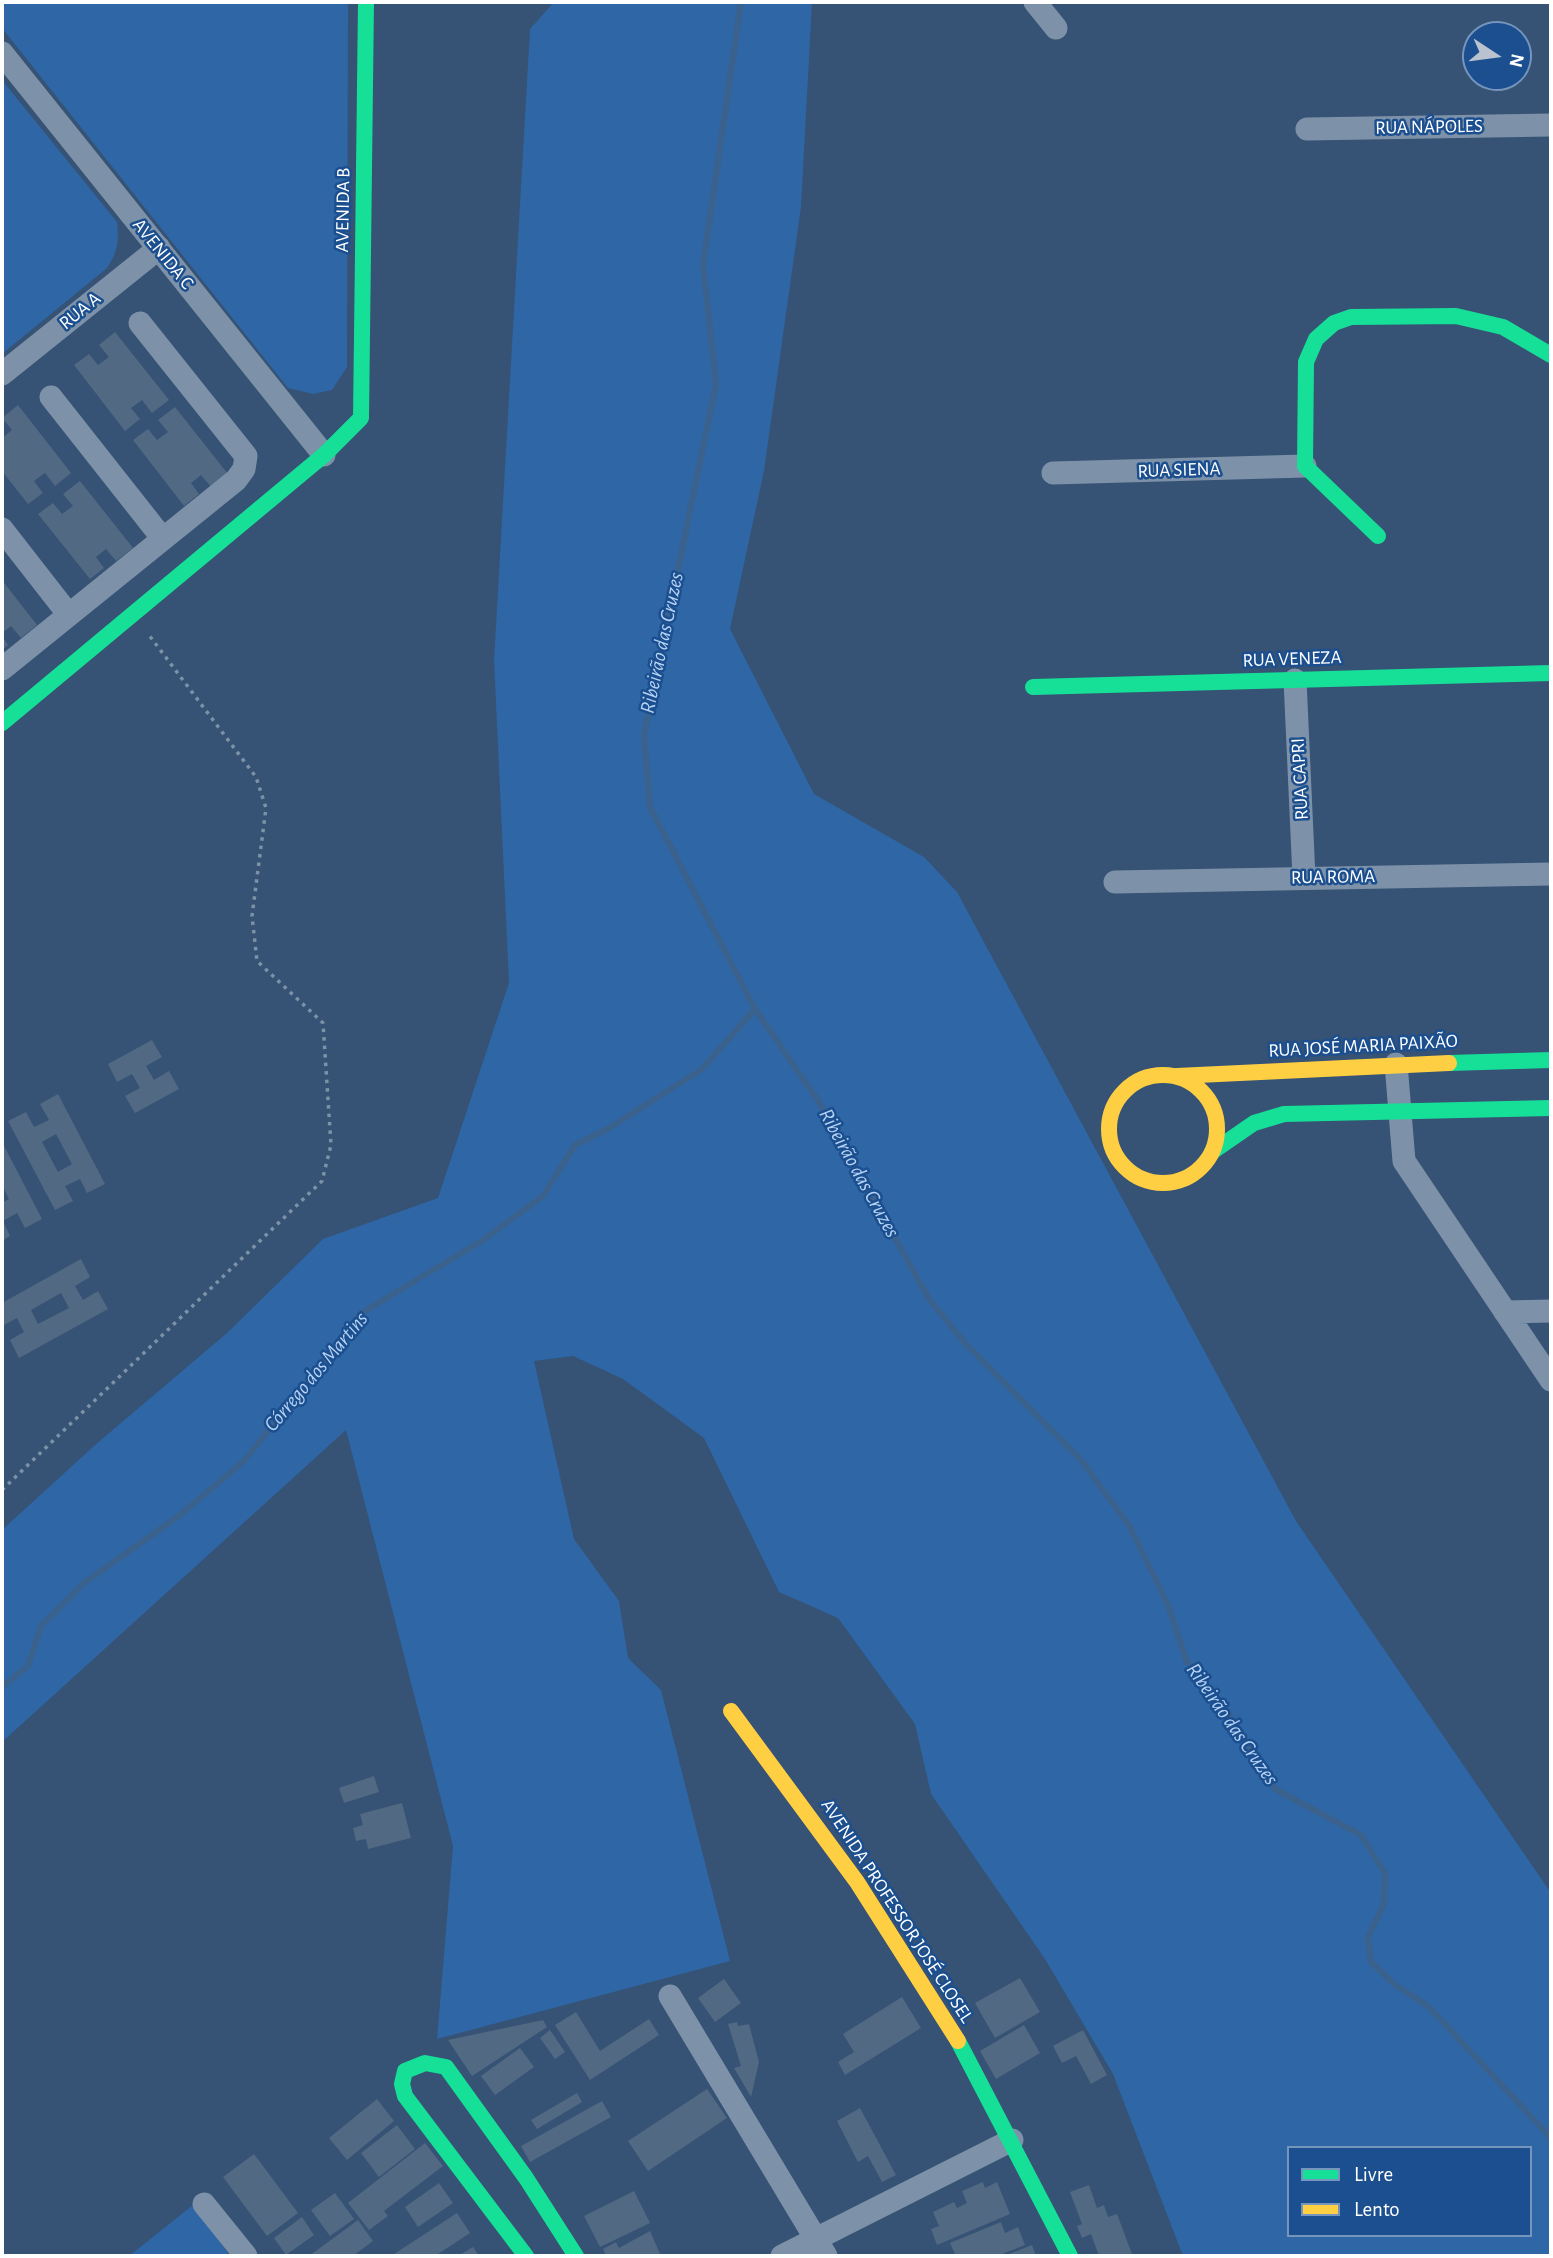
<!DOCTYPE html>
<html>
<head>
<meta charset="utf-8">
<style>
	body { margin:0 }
	#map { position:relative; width:1553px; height:2258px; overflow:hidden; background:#365274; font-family:"Alegreya Sans",sans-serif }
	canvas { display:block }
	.frame { position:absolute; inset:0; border:4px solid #fff; pointer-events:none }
	.legend { position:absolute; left:1287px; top:2146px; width:245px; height:91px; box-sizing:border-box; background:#1b4f8f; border:2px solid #7695bc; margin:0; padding:9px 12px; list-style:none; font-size:21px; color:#fff }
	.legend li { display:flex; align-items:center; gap:14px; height:35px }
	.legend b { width:35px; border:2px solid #7695bc }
	.north { position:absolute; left:1462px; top:21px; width:70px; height:70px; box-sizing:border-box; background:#1b4f8f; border:2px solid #7695bc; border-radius:50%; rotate:103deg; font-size:19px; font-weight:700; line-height:28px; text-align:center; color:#fff }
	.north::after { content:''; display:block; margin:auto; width:24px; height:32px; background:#b9c2ce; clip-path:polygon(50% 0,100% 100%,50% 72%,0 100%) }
</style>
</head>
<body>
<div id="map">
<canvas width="1553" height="2258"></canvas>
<div class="frame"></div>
<ul class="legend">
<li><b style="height:9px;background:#16e098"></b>Livre</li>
<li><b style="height:9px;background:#ffcf43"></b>Lento</li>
</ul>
<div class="north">N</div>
</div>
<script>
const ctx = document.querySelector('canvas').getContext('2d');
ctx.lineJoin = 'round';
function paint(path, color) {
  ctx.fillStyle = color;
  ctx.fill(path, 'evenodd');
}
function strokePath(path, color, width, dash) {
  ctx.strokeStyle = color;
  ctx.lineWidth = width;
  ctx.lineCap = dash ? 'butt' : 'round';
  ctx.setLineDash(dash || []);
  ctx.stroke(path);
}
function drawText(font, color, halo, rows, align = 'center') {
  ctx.font = font + ' "Alegreya Sans",sans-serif';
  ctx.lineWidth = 5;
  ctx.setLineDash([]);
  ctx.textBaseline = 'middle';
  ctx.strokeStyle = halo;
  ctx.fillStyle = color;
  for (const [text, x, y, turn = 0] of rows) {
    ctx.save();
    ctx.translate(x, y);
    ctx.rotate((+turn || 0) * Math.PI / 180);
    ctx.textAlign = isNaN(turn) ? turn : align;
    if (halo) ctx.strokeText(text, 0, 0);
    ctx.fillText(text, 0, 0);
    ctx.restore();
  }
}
paint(new Path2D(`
	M2,2h346l-1,365 -15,23 -19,4 -25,-6 -286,-360z
	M554,2h258l-11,205 -37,264 -34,158 84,165 110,63 33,35 339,629 255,372v363h-368l-70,-182 -68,-115 -114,-165 -16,-70 -77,-106 -59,-26 -75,-154 -81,-59 -50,-23 -39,5 40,178 45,62 9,57 33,32 69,271 -293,78 16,-193 -107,-416 -344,312v-212l93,-85 132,-112 96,-94 115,-41 71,-215 -15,-323 36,-631zM1289,2148h241v87h-241z
	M2,80l115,142c2,19 1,30 -10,46l-105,86z
	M193,2205l37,51h-101z`), '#2f66a5');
strokePath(new Path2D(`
	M741,2l-38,263 13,119 -72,351 6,72 105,202 64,93 110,197 36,44 116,117 49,67 38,78 19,57 41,51 47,76 86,46 24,38 -1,31 -16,33 3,25 23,22 35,23 122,131
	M2,1687l26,-21 13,-40 43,-43 96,-68 64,-54 116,-147 123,-74 60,-44 32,-51 34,-17 92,-58 54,-61`), '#3b618d', 6);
paint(new Path2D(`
	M115,332l54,68 -17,13 -10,-13 -11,8 9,11 -15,12 -51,-66 15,-11 9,11 11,-8 -10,-12z
	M18,405l53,68 -16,13 -10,-13 -11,8 9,12 -15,11 -26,-33v-33l10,-8 -10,-12z
	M175,407l53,67 -17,13 -10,-12 -10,8 8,11 -15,12 -51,-66 15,-11 9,11 11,-8 -10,-12z
	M80,481l53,67 -17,13 -10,-12 -10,8 8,11 -14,11 -52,-65 15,-11 9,11 11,-8 -10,-12z
	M2,580l35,45 -16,13 -10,-12 -9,7z
	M2,636l6,9 -6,5z
	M152,1040l10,17 -16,9 8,14 15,-9 10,18 -44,24 -10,-17 15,-8 -8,-14 -15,8 -9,-18z
	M58,1094l47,90 -18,9 -7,-14 -15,7 8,15 -18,9 -47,-89 18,-9 8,15 15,-7 -9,-16zM56,1134l16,30 -14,8 -16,-30z
	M2,1142l40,77 -17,9 -8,-15 -14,8 7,15 -8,5v-38l7,-4 -7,-14z
	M81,1259l9,18 -15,9 8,14 15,-9 10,18 -89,49 -9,-18 14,-8 -7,-14 -15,8v-23zM61,1293l8,15 -31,16 -7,-14z
	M374,1776l5,16 -35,11 -5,-15z
	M402,1803l9,35 -43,11 -2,-10 -10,2 -3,-13 10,-3 -3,-11z
	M1020,1978l20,34 -45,26 -20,-35z
	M724,1979l17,24 -26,19 -17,-24z
	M902,1997l19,31 -76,47 -7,-13 16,-10 -11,-18z
	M576,2012l24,39 49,-32 10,16 -69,45 -35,-55z
	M543,2020l4,7 -75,49 -24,-36z
	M737,2022l1,4 11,-2 10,38 -8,35 -17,-29 7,-2 -13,-42z
	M1024,2025l16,28 -44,26 -16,-28z
	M550,2030l15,22 -10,7 -15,-21z
	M1083,2030l24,45 -16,9 -15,-28 -14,7 -9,-17z
	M520,2048l14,19 -39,28 -14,-19z
	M707,2089l20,29 -79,53 -20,-30z
	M577,2093l5,9 -45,27 -6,-9z
	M377,2099l17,22 -47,39 -18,-22z
	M602,2101l9,16 -81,45 -9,-16z
	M860,2108l36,67 -14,7 -14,-26 -10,6 -21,-41z
	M397,2125l18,24 -36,28 -18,-24z
	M425,2143l18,23 -59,45 4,5 -19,14 -21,-27z
	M254,2154l44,59 -31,23 -44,-59z
	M983,2182l2,6 12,-6 13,32 -73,31 -6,-16 8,-3 -6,-14 21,-10 3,6 10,-5 -5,-12z
	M439,2183l14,20 -35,24 -13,-20z
	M1089,2185l8,23 7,-3 4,12 9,-3 15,40 -33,2 -8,-22 -9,4 -5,-12 5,-2 -12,-32z
	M634,2191l16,32 -50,24 -16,-31z
	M335,2193l19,26 -24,17 -19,-26z
	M457,2213l13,20 -35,23h-44z
	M302,2217l12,18 -28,20 -12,-17z
	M358,2220l15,21 -20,15h-44z
	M1001,2222l4,11 13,-6 7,18 -28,11h-41l-6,-13z
	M650,2231l11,25h-55l-3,-7 13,-7 3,6z
	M1032,2245l4,11h-32z
	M473,2247l6,9h-21z`), '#526984');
strokePath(new Path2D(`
	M2,1490l320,-309 9,-36 -8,-122 -66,-62 -5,-45 14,-108 -10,-31 -107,-142`), '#7d92a8', 3.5, [3.5, 5]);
strokePath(new Path2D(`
	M1035,2l21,26
	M2,53l322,402
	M1307,129l244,-4
	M2,374l157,-126
	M51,397l112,142
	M1053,473l252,-7
	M2,529l67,86
	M2,669l234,-189 8,-11 2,-13 -106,-133
	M1295,680l9,198
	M1115,882l436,-8
	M1396,1064l8,97 147,219
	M1505,1312l46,-1
	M670,1996l156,260
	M204,2204l42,52
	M782,2256l230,-116`), '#7d92a8', 23);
strokePath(new Path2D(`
	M1378,536l-73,-70 1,-104 10,-23 18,-16 17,-6 105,-1 47,11 48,28
	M1033,687l518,-14
	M2,723l322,-268 37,-37 5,-416
	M1449,1063l102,-3
	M1212,1152l42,-29 30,-9 267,-6
	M958,2041l112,215
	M526,2256l-121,-160 -3,-12 3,-13 20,-8 21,4 80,111 50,78`), '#16e098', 16);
strokePath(new Path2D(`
	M1109 1129a54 54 0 1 1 108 0a54 54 0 1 1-108 0Z
	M1177,1076l272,-13
	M731,1711l126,171 101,159`), '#ffcf43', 16);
drawText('19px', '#fff', '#1b4f8f', [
	["RUA NÁPOLES",1429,127,-1],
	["AVENIDA B",343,210,-89],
	["AVENIDA C",163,254,51],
	["RUA A",80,311,-39],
	["RUA SIENA",1179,470,-2],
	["RUA VENEZA",1292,659,-2],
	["RUA CAPRI",1300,779,-93],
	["RUA ROMA",1333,877,-1],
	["RUA JOSÉ MARIA PAIXÃO",1363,1046,-3],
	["AVENIDA PROFESSOR JOSÉ CLOSEL",897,1911,57]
]);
drawText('italic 21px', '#b5d3f5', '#1b4f8f', [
	["Ribeirão das Cruzes",662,643,-78],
	["Ribeirão das Cruzes",859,1173,61],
	["Córrego dos Martins",316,1372,-50],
	["Ribeirão das Cruzes",1232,1724,55]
]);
</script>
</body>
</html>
